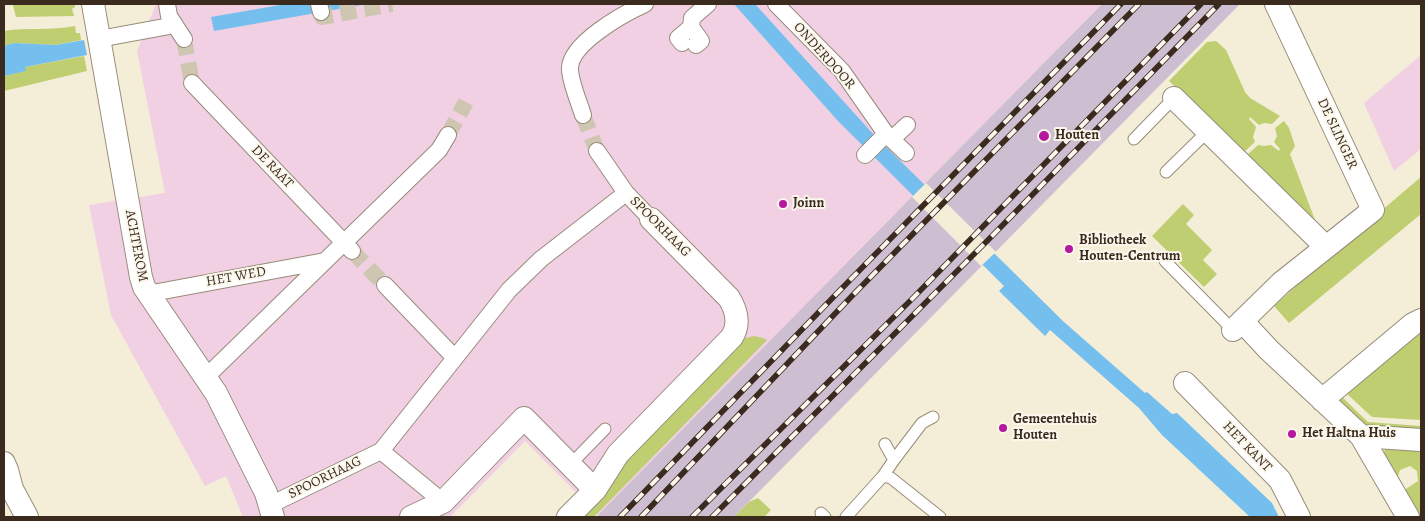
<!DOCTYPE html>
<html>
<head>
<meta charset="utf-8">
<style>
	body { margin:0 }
	#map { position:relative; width:1425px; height:521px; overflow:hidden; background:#f4edd7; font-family:Alegreya,serif }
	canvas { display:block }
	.frame { position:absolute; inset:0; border:5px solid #3b2a1e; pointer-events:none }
</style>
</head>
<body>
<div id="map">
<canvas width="1425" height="521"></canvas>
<div class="frame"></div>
</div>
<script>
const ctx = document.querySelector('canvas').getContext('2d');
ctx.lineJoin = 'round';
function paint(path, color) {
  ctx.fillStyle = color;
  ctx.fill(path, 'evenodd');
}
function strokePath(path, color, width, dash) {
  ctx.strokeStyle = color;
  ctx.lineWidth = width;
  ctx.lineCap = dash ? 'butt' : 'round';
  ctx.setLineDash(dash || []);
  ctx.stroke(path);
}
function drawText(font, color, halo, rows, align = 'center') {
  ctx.font = font + ' Alegreya,serif';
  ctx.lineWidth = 4;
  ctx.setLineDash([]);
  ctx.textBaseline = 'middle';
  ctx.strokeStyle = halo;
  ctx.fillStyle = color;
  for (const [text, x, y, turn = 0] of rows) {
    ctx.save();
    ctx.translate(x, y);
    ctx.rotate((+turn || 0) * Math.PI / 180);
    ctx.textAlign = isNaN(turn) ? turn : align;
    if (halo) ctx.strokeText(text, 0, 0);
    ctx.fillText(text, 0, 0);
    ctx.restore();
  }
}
paint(new Path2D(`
	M156,4h946l-504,511 -73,-74 -75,76h-207l-17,-41 -21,10 -94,-171 -22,-110 76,-12 -28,-142z
	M1421,55v94l-27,22 -30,-68z`), '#f1d0e3');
paint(new Path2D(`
	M1102,4h138l-506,513h-138z`), '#cebed1');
paint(new Path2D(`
	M19,4h56v3l-3,2 2,7 -58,1 -3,-12z
	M75,26l1,7h4l1,7 -26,5 -40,-2 -9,2 -2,4v-18c23,-4 47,0 71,-5z
	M1216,41l10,9 19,42 5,6 30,18 -8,8 -8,-1 -5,2 -9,-8 -1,2 7,8 -3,10 2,5 -12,11 -74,-72 38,-39z
	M84,56l3,15 -83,20v-15l21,-5v-4z
	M1284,121l5,7 6,18 -5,8 25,66 -69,-64 12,-11 6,1 7,-1 8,6 1,-2 -6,-7 3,-6 -2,-8z
	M1421,177v37l-132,109 -15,-17 94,-84z
	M1183,204l11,11 -8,9 26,26 -9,10 14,14 -13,13 -52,-51z
	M1421,328v92l-49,-3 -26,-24z
	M754,336l9,2 4,2 -173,177h-13l45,-61 116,-117z
	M1338,396l4,1 26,25 53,4v7l-53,-2 -31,-26z
	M1387,448l34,2v67h-3l-15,-26 15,-10 -1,-10 -7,-5 -10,4 -2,6 5,9 -2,1 -18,-34z
	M758,498l13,12 -7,7h-30l15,-15z`), '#bfce70');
paint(new Path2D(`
	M286,4h81l-153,27 -3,-14z
	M734,4h21l120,132 189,186 81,71 2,-1 25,22 5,-1 95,90 7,14h-29l-88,-82 -23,-27 -89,-78 -5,6 -46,-45 5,-5 -166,-165z
	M84,40l3,15 -62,12 1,4 -22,5v-27l2,-4 9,-2 40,2z`), '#74bfed');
paint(new Path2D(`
	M926,183l70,69 -15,14 -69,-69z`), '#f4edd7');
strokePath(new Path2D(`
	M321,12l1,5 70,-13
	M184,39l8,44
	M583,115l14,36
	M448,135l18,-33
	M352,251l33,34`), '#cfc6b2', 16, [16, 8]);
const service = new Path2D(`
	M1134,139l40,-41
	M1166,172l42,-41
	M1165,261l68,69
	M894,460l28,-37 11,-6
	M570,465l35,-36
	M883,476l11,-16 -9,-16
	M821,513l4,4
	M846,517l37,-41 8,2 49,39`);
const pedestrian = new Path2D(`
	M167,4l2,12 15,23
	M319,4l2,8
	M776,4l66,67 44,63 20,19
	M691,27l10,14 -5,4
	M99,39l76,-14
	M682,43l-4,-5 13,-11 1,-9 16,-14
	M192,83l160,168
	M583,115c-4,-13 -12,-31 -13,-45 -2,-26 55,-57 75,-66
	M892,139l15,-14
	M597,151l29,42 25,26
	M865,155l21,-21
	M385,285l70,73
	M147,294l178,-33
	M206,377l233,-227 9,-15
	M381,451l62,51
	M270,505l111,-54 128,-161 32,-31 85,-66`);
const minor = new Path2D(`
	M93,4l48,273 3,10 72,106 50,100 7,24
	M1174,98l152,149
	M1242,321l27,29 92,86 47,81
	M1233,330l48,-47 92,-73 -97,-206
	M1185,383l95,97 19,37
	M1322,400l91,-76 8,-4
	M1361,436l60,4
	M4,463l3,7 5,19 15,28
	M411,517l32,-15 81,-84 71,72
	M568,517l27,-27 23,-36 114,-117c8,-13 5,-26 -3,-39l-78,-79`);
strokePath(service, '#988c7a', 13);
strokePath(pedestrian, '#988c7a', 18);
strokePath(minor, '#988c7a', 24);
strokePath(service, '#fff', 11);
strokePath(pedestrian, '#fff', 16);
strokePath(minor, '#fff', 22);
const rail = new Path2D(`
	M620,517l230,-237 271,-276
	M641,517l209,-219 289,-294
	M692,517l220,-218 289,-295
	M712,517l281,-282 226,-231`);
strokePath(rail, '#3b2a1e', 5.5);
strokePath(rail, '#fbf7ec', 4, [11]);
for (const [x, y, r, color] of [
	[1044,136,6,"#b5179e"],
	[783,204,5,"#b5179e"],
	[1069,249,5,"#b5179e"],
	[1003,428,5,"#b5179e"],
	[1292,434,5,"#b5179e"]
]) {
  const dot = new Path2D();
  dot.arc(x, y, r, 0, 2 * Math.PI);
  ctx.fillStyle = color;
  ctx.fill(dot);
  strokePath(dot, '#fbf7ec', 2);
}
drawText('14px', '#3b2a1e', '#fbf7ec', [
	["ONDERDOOR",824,56,48],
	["DE SLINGER",1337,134,65],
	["DE RAAT",272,167,46],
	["SPOORHAAG",660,227,45],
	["ACHTEROM",136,246,79],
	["HET WED",236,277,-10],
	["HET KANT",1247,447,46],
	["SPOORHAAG",325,478,-26]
]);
drawText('bold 14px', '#3b2a1e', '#fbf7ec', [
	["Houten",1055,136],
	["Joinn",793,204],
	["Bibliotheek",1079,241],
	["Houten-Centrum",1079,257],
	["Gemeentehuis",1013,420],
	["Houten",1013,436],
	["Het Haltna Huis",1302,434]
], 'left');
</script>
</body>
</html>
